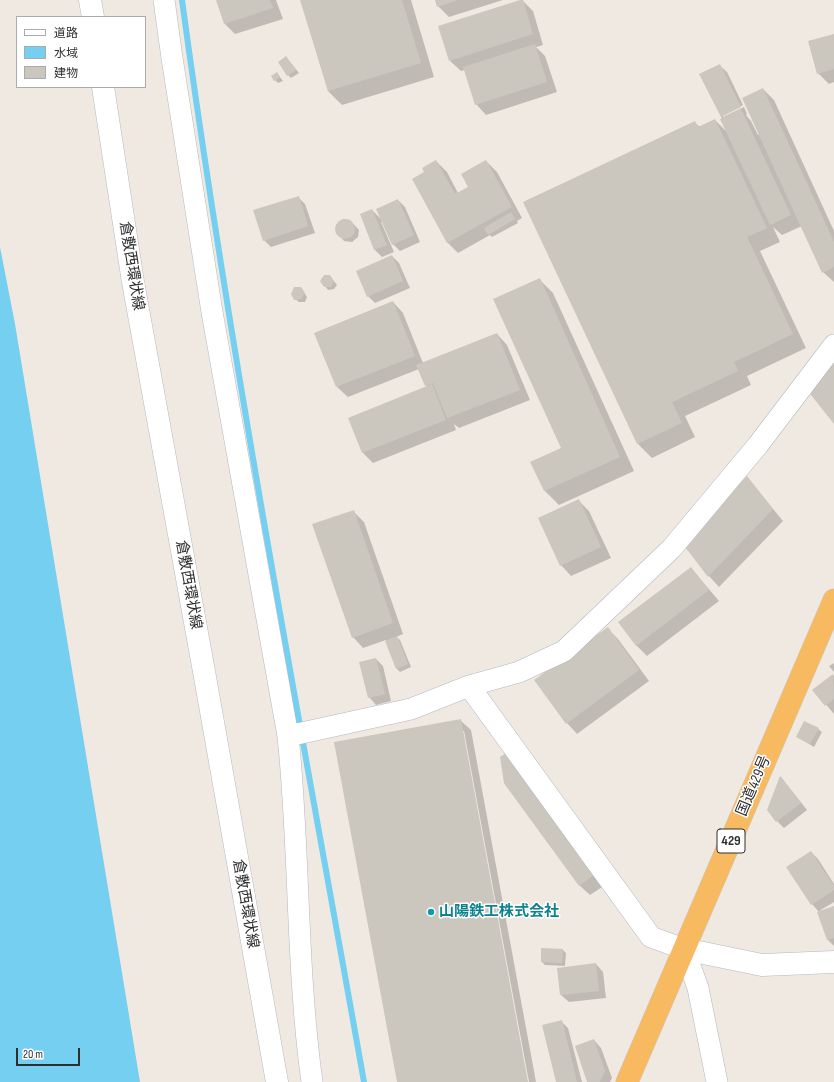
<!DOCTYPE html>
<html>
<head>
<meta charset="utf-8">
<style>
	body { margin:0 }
	#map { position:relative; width:834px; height:1082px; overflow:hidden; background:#efe9e1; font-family:"Sofia Sans Condensed","Noto Sans JP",sans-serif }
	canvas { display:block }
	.legend { position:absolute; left:16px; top:16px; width:130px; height:72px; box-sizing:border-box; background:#fff; border:1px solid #ababab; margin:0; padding:5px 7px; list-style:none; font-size:12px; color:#2e2e2e }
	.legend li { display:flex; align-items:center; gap:8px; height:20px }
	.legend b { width:20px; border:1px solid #ababab }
	.scale { position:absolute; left:16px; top:1048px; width:64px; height:18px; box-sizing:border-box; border:2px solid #2e2e2e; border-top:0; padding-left:5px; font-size:12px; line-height:14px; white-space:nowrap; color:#2e2e2e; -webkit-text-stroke:3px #fff; paint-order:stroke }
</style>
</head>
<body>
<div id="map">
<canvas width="834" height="1082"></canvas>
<ul class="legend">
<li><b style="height:5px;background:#fff"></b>道路</li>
<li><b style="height:11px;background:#75cff0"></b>水域</li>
<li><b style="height:11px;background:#cbc7bf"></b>建物</li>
</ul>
<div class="scale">20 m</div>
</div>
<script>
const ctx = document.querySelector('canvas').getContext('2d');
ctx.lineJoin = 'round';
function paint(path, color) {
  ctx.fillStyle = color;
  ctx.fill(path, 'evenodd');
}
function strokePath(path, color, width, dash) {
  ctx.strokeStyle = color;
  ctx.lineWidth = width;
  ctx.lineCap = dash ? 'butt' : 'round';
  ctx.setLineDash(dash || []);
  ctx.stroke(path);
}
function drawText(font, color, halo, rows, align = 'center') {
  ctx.font = font + ' "Sofia Sans Condensed","Noto Sans JP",sans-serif';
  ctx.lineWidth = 3;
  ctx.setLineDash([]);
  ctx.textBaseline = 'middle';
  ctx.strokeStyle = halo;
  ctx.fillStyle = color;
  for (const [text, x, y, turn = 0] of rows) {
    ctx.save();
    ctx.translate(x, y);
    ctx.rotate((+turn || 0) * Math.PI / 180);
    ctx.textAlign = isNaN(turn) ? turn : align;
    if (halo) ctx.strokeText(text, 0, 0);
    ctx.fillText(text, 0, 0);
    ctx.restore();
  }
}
paint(new Path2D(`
	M0,247l15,77 125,758h-140z`), '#75cff0');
paint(new Path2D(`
	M217,0h59l7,19 -48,15 -10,-10z
	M301,0h110l23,77 -92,28 -14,-14z
	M436,0h67l-54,17 -11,-11z
	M522,0l11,11 10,34 -7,2 9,9 12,36 -71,23 -10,-11 -11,-34 -4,1 -11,-10z
	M834,35v47l-5,2 -11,-11z
	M286,57l13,16 -8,5 -3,-3z
	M719,65l8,7 16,33 -20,10v2l21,-10 3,7 -1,1 5,6 7,14 2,-1 3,-45 11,11 60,131v51l-11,-10 -21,-46 -20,9 -9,-8 7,15 -20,9 46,97 -59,28 4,9 -66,31 10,21 -43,21 -14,-14 56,-322 6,5 15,-7 12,12 -6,-16z
	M277,73l6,8 -5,2 -3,-3z
	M436,161l11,11 11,21 11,-5 17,-27 11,11 25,46 -5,3 1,2 -26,14 -2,-2 -32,18 -11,-11 -21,-69z
	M298,197l7,7 10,29 -44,14 -7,-7z
	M398,200l7,7 15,35 -20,9 -7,-7 -10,-23 -2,1 13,30 -12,5 -7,-7 -14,-35 11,-5 10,10z
	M343,219l7,1 9,10 -1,7 -6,5 -8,-1 -8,-10 1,-7z
	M392,256l7,7 11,25 -35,15 -7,-7z
	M330,276l7,9 -3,4 -6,1 -3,-4z
	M539,279l14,14 81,178 -75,34 -14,-14 -13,-29 30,-13z
	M301,288l6,9 -2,5h-6l-4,-3z
	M393,302l10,11 20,50 74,-29 10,11 23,55 -71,28 -5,-4 2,6 -83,33 -10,-10 -14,-35 78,-31 -8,-18 -71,28 -11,-10z
	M747,477l36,44 -64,66 -10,-11 -26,-33z
	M578,500l11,11 22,47 -40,18 -10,-11z
	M353,511l11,11 39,112 -7,3 4,3 11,27 -11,5 -3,-3 -11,-29 -23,8 -10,-11z
	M691,568l28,33 -72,55 -11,-11z
	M607,628l11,11 31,42 -72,53 -10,-11z
	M376,659l7,7 8,35 -15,4 -7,-8z
	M834,663v9l-5,-6z
	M833,675l1,1v38l-20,-24z
	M460,720l11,10 65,352h-7l-65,-351h-2l65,351h-129z
	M818,729l4,3 -8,15 -17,-10z
	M781,777l26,33 -23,18 -7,-7z
	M504,783l101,102 -15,10 -11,-10z
	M811,852l7,7 16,25v18l-15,9 15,-4v39l-6,-6 -10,-29 -6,-7z
	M563,950l3,3 -1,13 -20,-1 -3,-3z
	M596,964l7,8 3,26 -37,4 -8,-7 -3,-26z
	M561,1021l7,7 14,54h-24z
	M594,1040l7,8 11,30 -2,4h-22z`), '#0003');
strokePath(new Path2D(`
	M182,0c49,362 118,722 182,1082`), '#75cff0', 6);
paint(new Path2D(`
	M216,0h54l3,8 -49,16z
	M300,0h102l19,63 -93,28z
	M435,0h23l-21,7z
	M520,0h3l10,34 -84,27 -11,-35z
	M834,34v35l-17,5 -9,-33z
	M535,44l12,38 -72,23 -12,-38z
	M286,56l10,14 -9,6 -9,-14z
	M720,64l21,43 -20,10 -22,-43z
	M277,72l3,5 -6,4 -3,-5z
	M763,88l71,154v25l-12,6 -80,-175z
	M741,109l50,106 -21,10 -50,-106z
	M715,119l52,109 -20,9 46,97 -59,28 4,9 -66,31 10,21 -45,21 -114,-242 172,-81 3,6z
	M436,160l19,34 13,-7 -7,-13 25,-14 26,47 -65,36 -35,-64 12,-7 -2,-4z
	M299,196l9,30 -45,15 -10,-31z
	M398,199l16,36 -22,10 -16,-36z
	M372,209l15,36 -13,5 -14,-36z
	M511,212l4,7 -27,16 -4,-7z
	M335 229a10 10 0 1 1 20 0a10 10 0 1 1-20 0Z
	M392,255l11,26 -36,16 -11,-26z
	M324,275h6l4,6 -3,6h-7l-4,-6z
	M540,278l80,179 -76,34 -14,-29 31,-14 -68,-149z
	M294,287h7l4,6 -4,6 -7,1 -3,-6z
	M393,301l22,55 -79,31 -22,-54z
	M497,333l23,57 -73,28 -14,-35 -8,3 -9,-21z
	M834,353v71l-27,-34z
	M432,384l14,36 -84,33 -14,-35z
	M747,476l26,33 -65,68 -26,-34z
	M579,499l22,48 -41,19 -22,-48z
	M354,510l39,113 -41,15 -40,-114z
	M691,567l18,23 -73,56 -18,-24z
	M608,627l31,43 -73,54 -32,-44z
	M397,636l11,28 -12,5 -11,-28z
	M376,658l9,36 -17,4 -9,-36z
	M833,674l1,25 -9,7 -13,-16z
	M461,719l67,363h-131l-63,-340z
	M804,721l15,7 -9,16 -14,-7z
	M506,753l89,121 -16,12 -75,-103 -4,-26z
	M780,776l21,27 -25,19 -9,-12z
	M811,851l23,35v4l-23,15 -25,-38z
	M834,906v32l-7,2 -10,-28z
	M541,948l22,1 -1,14 -21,-1z
	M596,963l3,28 -39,4 -3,-27z
	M562,1020l15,62h-21l-14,-57z
	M594,1039l11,32 -5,11h-13l-12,-36z`), '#cbc7bf');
const minor = new Path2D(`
	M164,0l8,58 40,254 76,424c12,115 8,231 24,346
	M469,686l182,251 33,12 14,39 19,94
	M288,736l123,-27 58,-23 50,-14 45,-21 108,-103 86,-103 76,-100`);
const tertiary = new Path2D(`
	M684,949l78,16 72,-3`);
const secondary = new Path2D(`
	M90,0l3,17
	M103,87l30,195 70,384 74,416`);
const trunk = new Path2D(`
	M627,1082l207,-482`);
strokePath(minor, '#b4b7c1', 22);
strokePath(tertiary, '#b4b7c1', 23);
strokePath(secondary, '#b4b7c1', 23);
strokePath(trunk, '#c9c9c9', 23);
strokePath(minor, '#fff', 21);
strokePath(tertiary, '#fff', 22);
strokePath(secondary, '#fff', 22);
strokePath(trunk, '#f8ba60', 22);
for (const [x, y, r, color] of [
	[431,912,4,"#0f9aa8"]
]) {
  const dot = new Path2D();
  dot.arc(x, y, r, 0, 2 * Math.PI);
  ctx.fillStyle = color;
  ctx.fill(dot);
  strokePath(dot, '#fff', 1.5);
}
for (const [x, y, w] of [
	[731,841,28]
]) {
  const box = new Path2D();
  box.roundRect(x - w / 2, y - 12, w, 24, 3);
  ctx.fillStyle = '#fff';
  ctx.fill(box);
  strokePath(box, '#2e2e2e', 1);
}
drawText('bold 14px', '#2e2e2e', null, [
	["429",731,841]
]);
drawText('15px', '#2e2e2e', '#fff', [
	["倉敷西環状線",131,266,81],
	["倉敷西環状線",188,585,80],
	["国道429号",754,786,-67],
	["倉敷西環状線",245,904,80]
]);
drawText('bold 15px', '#0d838f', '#fff', [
	["山陽鉄工株式会社",439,912]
], 'left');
</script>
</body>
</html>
